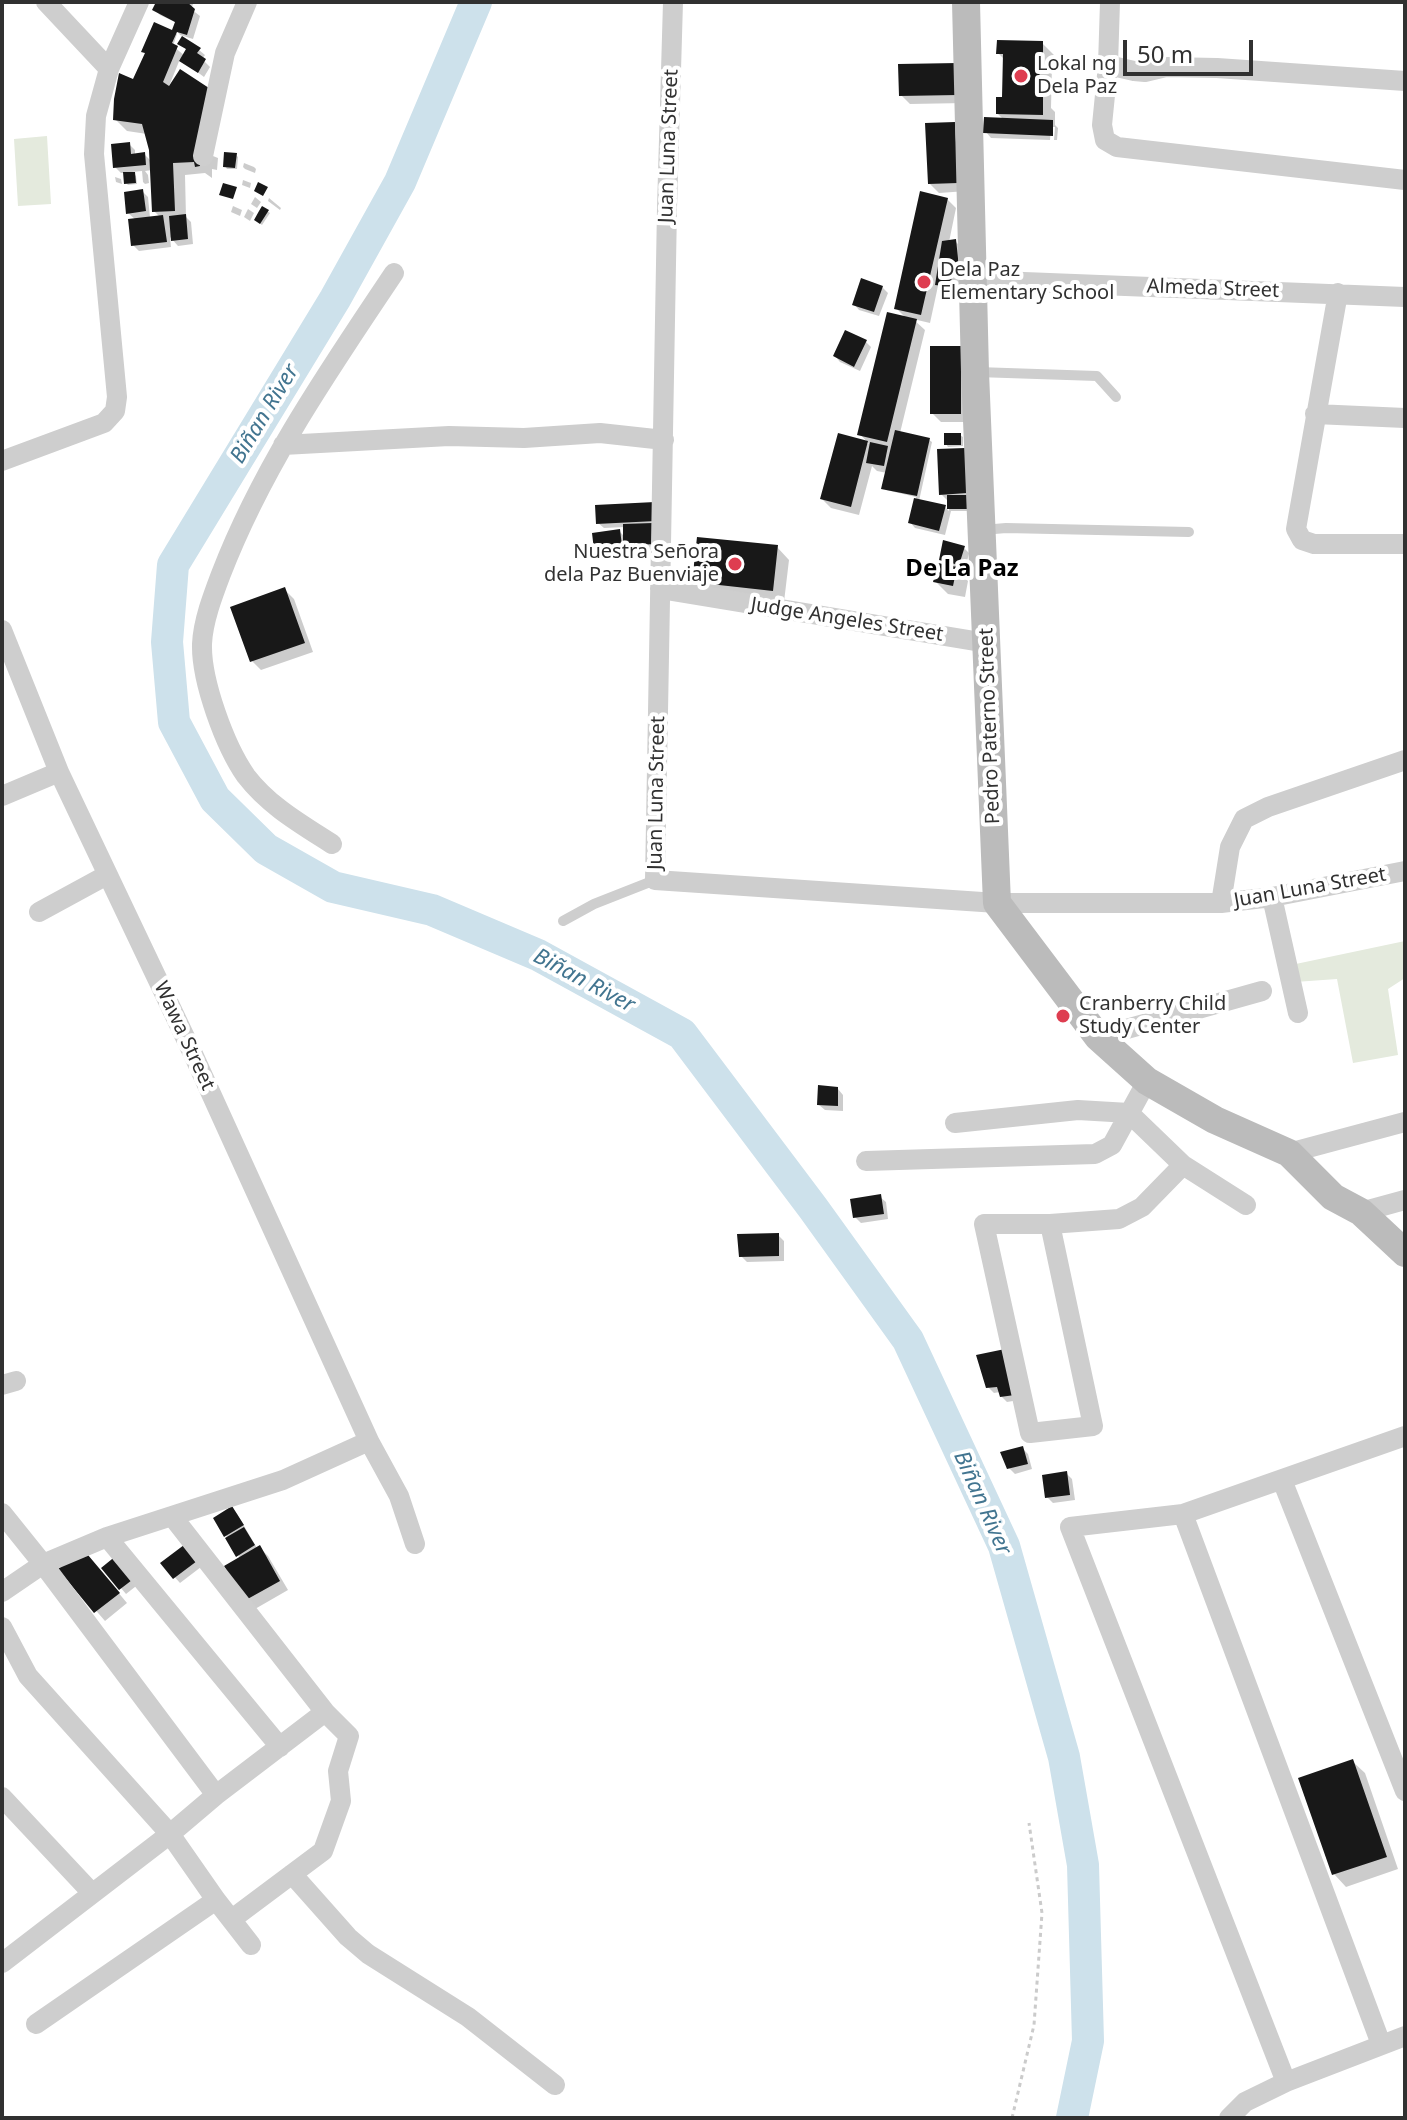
<!DOCTYPE html>
<html>
<head>
<meta charset="utf-8">
<style>
	body { margin:0 }
	#map { position:relative; width:1407px; height:2120px; overflow:hidden; background:#fff; font-family:"Noto Sans",sans-serif }
	canvas { display:block }
	.frame { position:absolute; inset:0; border:4px solid #313131; pointer-events:none }
	.scale { position:absolute; left:1123px; top:40px; width:130px; height:36px; box-sizing:border-box; border:4px solid #313131; border-top:0; padding-left:10px; font-size:24px; line-height:28px; white-space:nowrap; color:#313131; -webkit-text-stroke:6px #fff; paint-order:stroke }
</style>
</head>
<body>
<div id="map">
<canvas width="1407" height="2120"></canvas>
<div class="frame"></div>
<div class="scale">50 m</div>
</div>
<script>
const ctx = document.querySelector('canvas').getContext('2d');
ctx.lineJoin = 'round';
function paint(path, color) {
  ctx.fillStyle = color;
  ctx.fill(path, 'evenodd');
}
function strokePath(path, color, width, dash) {
  ctx.strokeStyle = color;
  ctx.lineWidth = width;
  ctx.lineCap = dash ? 'butt' : 'round';
  ctx.setLineDash(dash || []);
  ctx.stroke(path);
}
function drawText(font, color, halo, rows, align = 'center') {
  ctx.font = font + ' "Noto Sans",sans-serif';
  ctx.lineWidth = 8;
  ctx.setLineDash([]);
  ctx.textBaseline = 'middle';
  ctx.strokeStyle = halo;
  ctx.fillStyle = color;
  for (const [text, x, y, turn = 0] of rows) {
    ctx.save();
    ctx.translate(x, y);
    ctx.rotate((+turn || 0) * Math.PI / 180);
    ctx.textAlign = isNaN(turn) ? turn : align;
    if (halo) ctx.strokeText(text, 0, 0);
    ctx.fillText(text, 0, 0);
    ctx.restore();
  }
}
paint(new Path2D(`
	M47,136l4,68 -33,2 -4,-67z
	M1405,941v37l-17,11 10,66 -45,8 -16,-84 -42,3 -4,-17z`), '#e4eadd');
paint(new Path2D(`
	M158,2h36l-3,7 9,7 -7,23 -13,-4 -5,-6 2,-6 -17,-8 -6,-6z
	M155,25l22,9 -4,12 12,10 3,-5 -8,-8 19,7 6,5 -3,4 8,8 -6,10 -24,-18 -11,27 46,47 -2,23 5,2 -1,12 -5,-1v9l-7,-5 -20,2 1,42 5,5 2,22 -15,2 -8,-9 1,10 -32,4 -6,-6 3,-25 -8,-7 14,-22 6,6 2,21 10,-1 -6,-6 -2,-41 -7,1 3,4 1,8 -4,1 -2,-2 -1,-11 -10,1 4,4 1,8 -9,1 -2,-2 -1,-10h-4l-6,-6 14,-23 6,6v5l9,-1 8,8 -5,-28 -20,-3 -12,-12 27,-33 4,-32 -3,-2z
	M1042,43l13,13v10l-3,-1 -1,43 4,4v13l3,3 -1,12h-3l1,-13h-4l-1,13 -59,-2 -5,-6 18,-12 -6,-6 6,-14 1,-40 -7,-7z
	M957,65l9,38 -56,1 -9,-9z
	M927,125l40,66 -28,2 -9,-9z
	M236,155l2,2 -1,12h-10l-2,-3z
	M244,163l10,4 2,2 -1,4 -10,-4 -2,-2z
	M115,177l6,2 1,5 -6,-2z
	M243,180l8,3 -1,5 -8,-3z
	M255,197l6,5 -4,6 -6,-4z
	M269,198l12,10 -1,2 -12,-9z
	M947,199l9,9 -7,34 6,-1 9,9 -5,45 -13,-1 -8,-8 -8,37 -17,-4 12,11 -25,103 29,7 3,2 -13,59 26,6 4,4v-9l-8,-8 23,-44 6,61h-19l-6,24 -30,-7 -5,-6 6,-25 -30,-7 -2,-2 3,-15 -10,-2 -5,-5 -13,49 -28,-7 -9,-9 17,-63 30,8 -9,-10 47,-115 -11,-11z
	M233,206l9,4 -2,6 -9,-4z
	M248,209l6,4 -4,8 -6,-4z
	M267,211l3,2 -8,12 -4,-3z
	M882,287l6,6 -9,23 -20,-6 -5,-6z
	M866,342l5,5 -11,24 -20,-9 -5,-6z
	M960,348l9,74h-28l-9,-9z
	M960,435l3,2v9l-15,1 -2,-3z
	M654,504l5,45 -28,2 -5,-5 1,5 -25,4 -6,-6 23,-18 6,6v-10l-21,1 -6,-5z
	M777,547l12,13 -5,42 -77,-8 -13,-12z
	M964,548l5,5 -4,17 -11,-3 14,14 -3,16 -17,-3 -12,-12 13,-15 -8,-8z
	M285,590l9,9 19,53 -52,18 -9,-9 -19,-53z
	M838,1089l5,6v16l-18,-1 -6,-5z
	M880,1197l6,5 2,17 -27,4 -6,-6z
	M778,1235l6,6v20l-37,1 -6,-6z
	M979,1357l40,43 -12,2 -6,-6 -1,-4 -6,1 -6,-6z
	M1022,1448l6,6 4,15 -17,5 -6,-6z
	M1066,1473l6,6 3,21 -22,3 -6,-6z
	M232,1509l5,5 20,34 2,-1 9,9 20,34 -33,19 -9,-9 -6,-42 -25,-40z
	M184,1547l17,20 -21,16 -17,-19z
	M97,1567l30,36 -22,18 -44,-51z
	M104,1568l36,15 -14,11z
	M1352,1761l13,12 33,96 -52,18 -12,-13 -33,-95z`), '#0003');
strokePath(new Path2D(`
	M476,2l-76,180 -65,117 -162,266 -6,77 7,80 41,77 51,50 67,38 99,23 106,45 144,79 131,174 95,132 96,206 60,211 19,108 5,176 -16,77`), '#cde1eb', 32);
paint(new Path2D(`
	M156,2h31l8,7 -8,26 -10,-3 -5,11 6,3 -15,36 6,4 11,-17 32,21 -9,30 -3,46 -5,1 -1,-5 -21,1 2,48 -23,1 -3,-62 -7,-26 -29,-4 1,-21 5,-26 14,6 12,-26 -4,-1 13,-30 18,8 3,-8 -23,-12z
	M182,36l19,12 -4,5 9,6 -8,14 -19,-12 7,-12 -9,-5z
	M997,40l46,1v13h-3l-1,43h4v18l-47,-1v-17h6l1,-43h-7z
	M958,63v32l-59,1 -1,-32z
	M984,117l69,3v16l-70,-3z
	M955,122l3,61 -30,1 -3,-61z
	M130,142l1,12 14,-2 1,13 -33,3 -2,-24z
	M224,152l13,1 -2,15 -12,-1z
	M123,172h12l1,11 -12,1z
	M258,182l10,5 -5,9 -9,-5z
	M223,183l14,4 -4,12 -14,-4z
	M143,189l3,22 -20,3 -2,-22z
	M920,191l28,7 -27,117 -27,-6z
	M262,206l7,4 -9,14 -6,-4 5,-9 2,1 -2,-1z
	M186,214l2,25 -17,2 -2,-25z
	M163,215l4,27 -36,4 -3,-27z
	M956,239l3,29 -7,1 -1,18 -16,-2 7,-44z
	M861,278l22,8 -9,26 -22,-7z
	M887,312l30,7 -30,123 -30,-7z
	M845,330l22,10 -13,27 -21,-11z
	M930,346h31v68h-31z
	M895,430l35,8 -13,58 -36,-7z
	M838,433l30,8 -17,66 -31,-8z
	M944,433h17v12h-17z
	M870,442l18,4 -4,20 -18,-3z
	M965,448l2,45 -28,2 -2,-46z
	M947,495h22v14h-22z
	M914,498l32,7 -7,26 -31,-8z
	M655,502l1,19 -60,3 -1,-19z
	M653,523l1,21 -31,2v-22z
	M620,529l2,17 -28,4 -2,-17z
	M697,537l81,8 -5,46 -81,-9z
	M943,540l22,6 -6,19 -20,-5z
	M938,563l19,4 -4,19 -20,-4z
	M285,587l20,56 -55,19 -20,-55z
	M818,1085l20,2v19l-21,-1z
	M881,1194l3,20 -31,4 -3,-19z
	M779,1233v23l-40,1 -2,-23z
	M1005,1349l10,46 -15,2 -3,-10 -11,1 -10,-33z
	M1023,1446l5,18 -21,5 -7,-17z
	M1067,1471l3,24 -25,3 -3,-23z
	M232,1506l12,19 -20,12 -11,-19z
	M244,1527l11,18 -19,12 -11,-19z
	M184,1545l13,16 -24,18 -13,-16z
	M260,1545l20,36 -36,20 -20,-35z
	M88,1555l32,38 -26,20 -36,-44 13,-10z
	M117,1555l19,22 -17,13 -18,-22z
	M1353,1759l34,98 -55,18 -34,-97z`), '#181818');
strokePath(new Path2D(`
	M1012,2118l22,-93 8,-112 -13,-90`), '#cbcbcb', 3, [4, 4]);
strokePath(new Path2D(`
	M977,372l120,4 19,21
	M983,530l23,-2 183,4
	M563,921l31,-17 61,-24`), '#cecece', 10);
strokePath(new Path2D(`
	M46,2l63,67
	M673,2l-6,206 -12,672 342,23h224l51,-6 133,-26
	M1110,2l-2,63 -6,60 3,15 12,7 288,33
	M1108,65l26,6 11,1 21,-5 51,1 188,13
	M203,156l22,-103 22,-51
	M973,280l432,17
	M1338,293l-42,236 6,11 12,4h91
	M1315,414l90,4
	M283,445l166,-9 75,2 76,-5 64,7
	M2,461l102,-38 11,-12 2,-14 -23,-243 2,-38 13,-47 30,-67
	M660,589l327,54
	M2,630l57,142 134,282 176,387 30,55 16,48
	M2,796l57,-24
	M332,844c-31,-20 -63,-38 -86,-68 -21,-30 -45,-95 -44,-132 1,-23 11,-49 19,-70 42,-109 109,-205 173,-301
	M1272,897l26,116
	M1221,903l9,-56 14,-28 24,-12 137,-47
	M39,912l68,-37
	M1098,1037l164,-46
	M955,1123l123,-13 51,3 54,52 63,40
	M1289,1153l116,-31
	M866,1161l229,-7 17,-9 35,-64
	M1361,1212l44,-12
	M1050,1224l43,202 -63,7 -46,-209h66l69,-5 23,-12 41,-42
	M2,1385l14,-4
	M1405,1436l-222,78 -113,13 216,555 119,-46
	M1282,1480l123,311
	M2,1513l41,51 173,231
	M1183,1514l198,530
	M107,1537l173,210
	M2,1592l41,-28 64,-27 176,-57 86,-39
	M2,1627l26,49 142,158 46,66 35,45
	M2,1797l90,96
	M292,1874l56,63 20,17 100,63 87,68
	M232,1919l91,-68 18,-50 -3,-30 11,-35 -24,-24
	M2,1963l168,-129 46,-39 109,-83 -153,-196
	M36,2024l180,-124
	M1229,2118l16,-16 41,-20`), '#cecece', 20);
strokePath(new Path2D(`
	M966,2l9,370 22,531 101,134 49,44 68,39 74,33 44,44 28,15 44,41`), '#bbb', 28);
for (const [x, y, r, color] of [
	[1021,76,8,"#de3d50"],
	[924,282,8,"#de3d50"],
	[735,564,8,"#de3d50"],
	[1063,1016,8,"#de3d50"]
]) {
  const dot = new Path2D();
  dot.arc(x, y, r, 0, 2 * Math.PI);
  ctx.fillStyle = color;
  ctx.fill(dot);
  strokePath(dot, '#fff', 3);
}
drawText('20px', '#313131', '#fff', [
	["Lokal ng",1037,64],
	["Dela Paz",1037,87],
	["Dela Paz",940,270],
	["Elementary School",940,293],
	["Nuestra Señora",719,552,"right"],
	["dela Paz Buenviaje",719,575,"right"],
	["Cranberry Child",1079,1004],
	["Study Center",1079,1027]
], 'left');
drawText('20px', '#313131', '#fff', [
	["Juan Luna Street",669,146,-88],
	["Almeda Street",1213,289,2],
	["Judge Angeles Street",847,620,9],
	["Pedro Paterno Street",990,726,-92],
	["Juan Luna Street",657,793,-89],
	["Juan Luna Street",1310,888,-10],
	["Wawa Street",184,1036,65]
]);
drawText('italic 22px', '#427590', '#fff', [
	["Biñan River",265,414,-59],
	["Biñan River",584,981,28],
	["Biñan River",982,1503,66]
]);
drawText('bold 24px', '#000', '#fff', [
	["De La Paz",962,569]
]);
</script>
</body>
</html>
